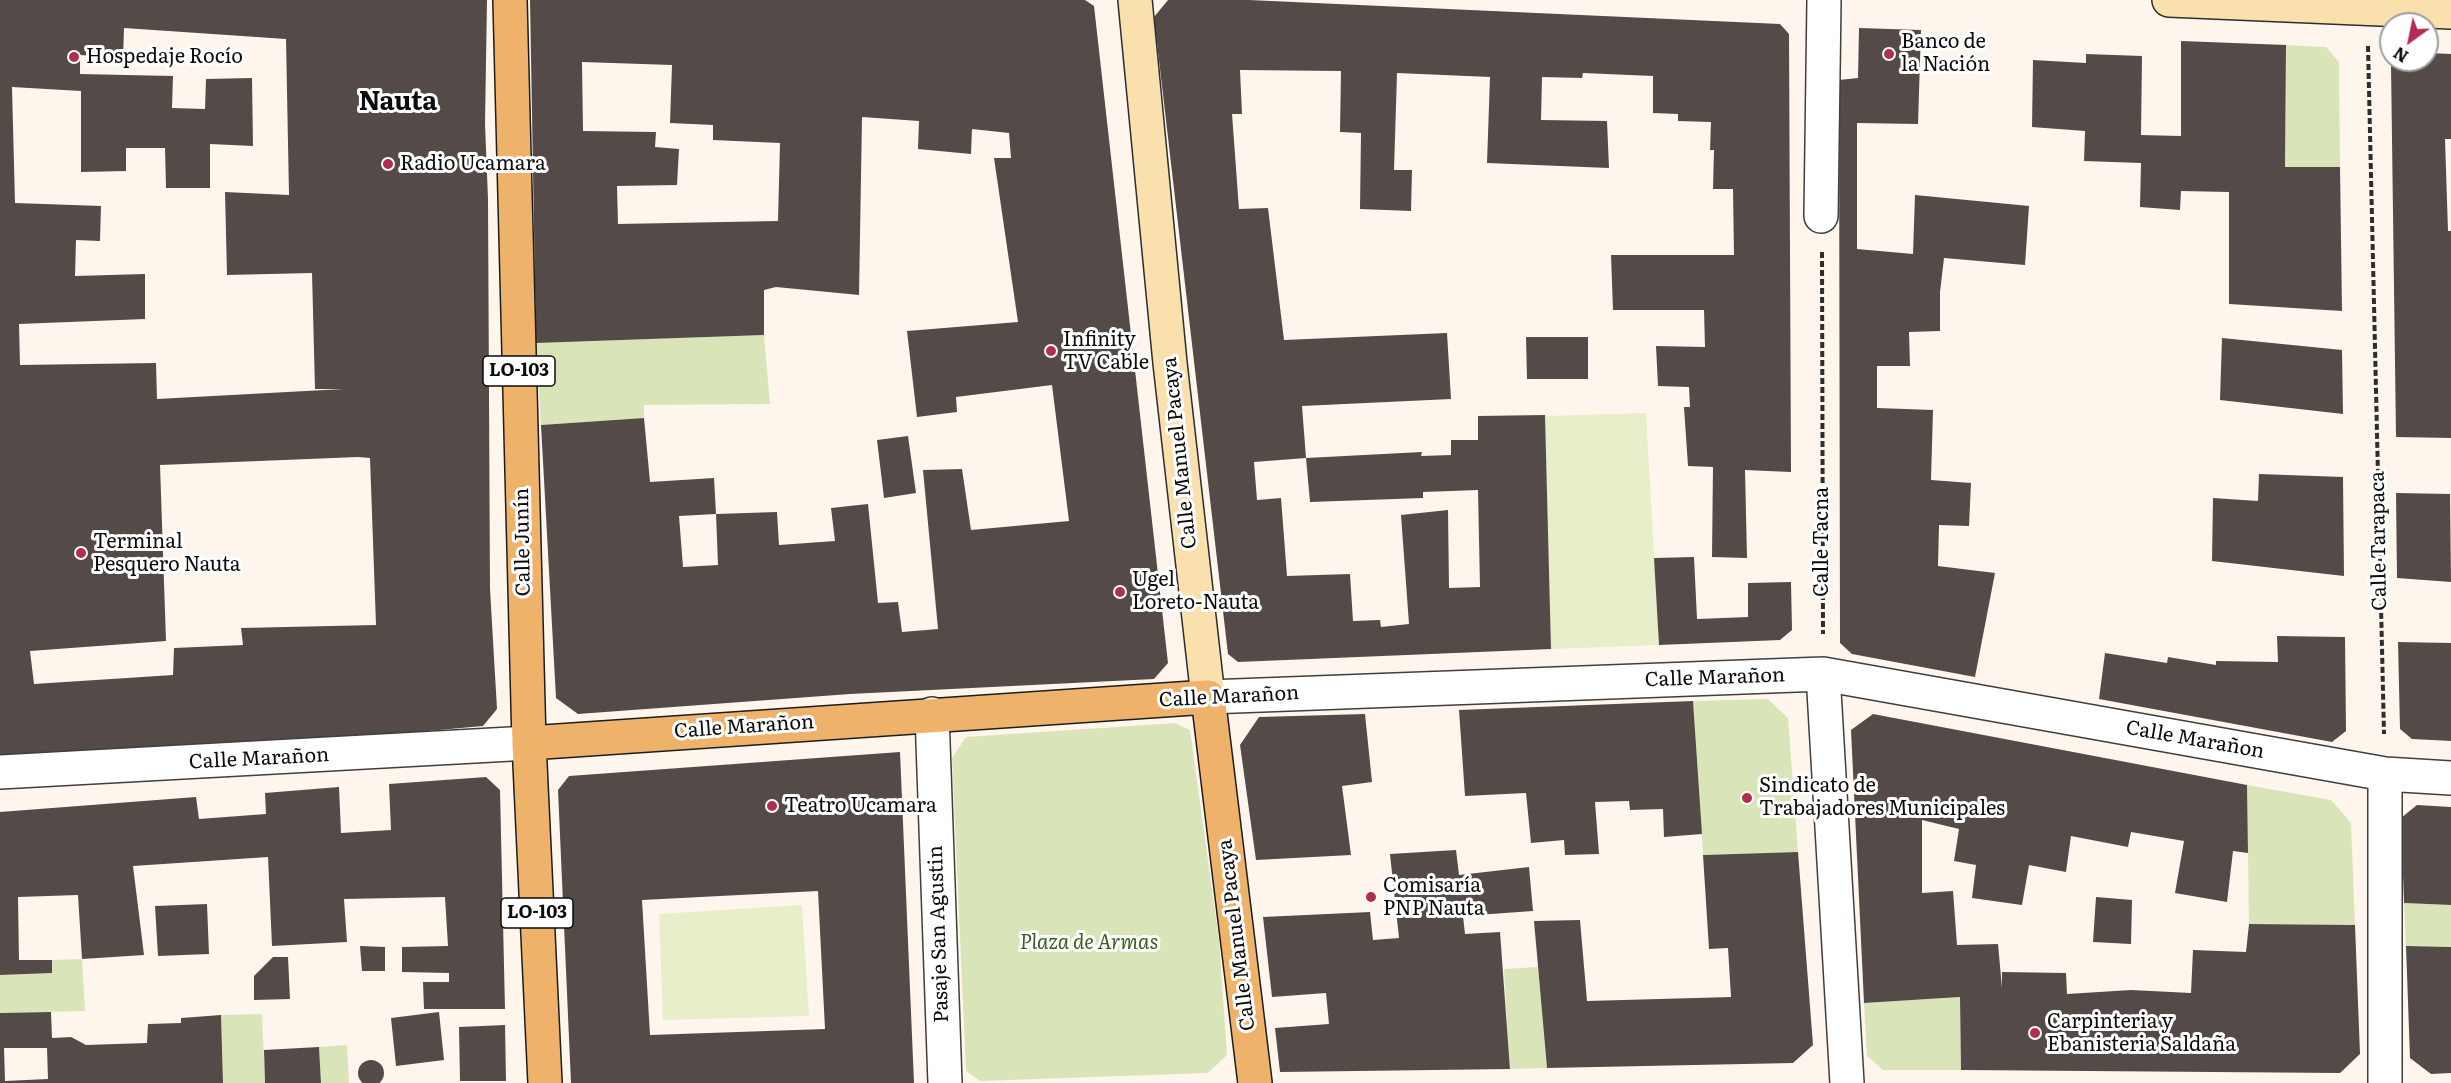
<!DOCTYPE html>
<html>
<head>
<meta charset="utf-8">
<style>
	body { margin:0 }
	#map { position:relative; width:2451px; height:1083px; overflow:hidden; background:#fef6ec; font-family:Literata,serif }
	canvas { display:block }
	.north { position:absolute; left:2379px; top:12px; width:60px; height:60px; box-sizing:border-box; background:#fff; border:2px solid #9e9e9e; border-radius:50%; rotate:213deg; font-size:16px; font-weight:700; line-height:24px; text-align:center; color:#0c0c0c }
	.north::after { content:''; display:block; margin:auto; width:21px; height:27px; background:#b12e51; clip-path:polygon(50% 0,100% 100%,50% 72%,0 100%) }
</style>
</head>
<body>
<div id="map">
<canvas width="2451" height="1083"></canvas>
<div class="north">N</div>
</div>
<script>
const ctx = document.querySelector('canvas').getContext('2d');
ctx.lineJoin = 'round';
function paint(path, color) {
  ctx.fillStyle = color;
  ctx.fill(path, 'evenodd');
}
function strokePath(path, color, width, dash) {
  ctx.strokeStyle = color;
  ctx.lineWidth = width;
  ctx.lineCap = dash ? 'butt' : 'round';
  ctx.setLineDash(dash || []);
  ctx.stroke(path);
}
function drawText(font, color, halo, rows, align = 'center') {
  ctx.font = font + ' Literata,serif';
  ctx.lineWidth = 6;
  ctx.setLineDash([]);
  ctx.textBaseline = 'middle';
  ctx.strokeStyle = halo;
  ctx.fillStyle = color;
  for (const [text, x, y, turn = 0] of rows) {
    ctx.save();
    ctx.translate(x, y);
    ctx.rotate((+turn || 0) * Math.PI / 180);
    ctx.textAlign = isNaN(turn) ? turn : align;
    if (halo) ctx.strokeText(text, 0, 0);
    ctx.fillText(text, 0, 0);
    ctx.restore();
  }
}
paint(new Path2D(`
	M2286,45l40,2 13,15 1,105h-55z
	M764,335l6,69 -126,1v13l-103,7 -5,-82z
	M1768,699l20,19 10,134 -95,3 -10,-154z
	M1175,723l15,7 29,210 8,115 -19,18 -228,8 -14,-10 -14,-313 14,-21z
	M2247,785l84,15 20,23 4,102 -106,-1z
	M2404,903l47,2v42l-45,-1z
	M82,959l3,52 -85,2v-38l52,-2v-13z
	M1538,967l9,101 -37,1 -6,-100z
	M1960,997l1,73h-78l-16,-14 -3,-53z
	M262,1014l3,69h-42l-2,-68z
	M347,1045l2,38h-28l-2,-36z`), '#d9e5b9');
paint(new Path2D(`
	M1646,413l13,232 -108,4 -6,-233z
	M802,905l7,111 -146,4 -4,-106z`), '#e8edca');
paint(new Path2D(`
	M0,0h487l-2,124 3,75 2,390 7,120 -14,17 -134,12 -349,17zM124,28l162,11 3,156 -64,-3 2,83 85,-2 3,116h28l-186,10 -1,-36 -136,2 -1,-41 126,-5v-45l-70,2 1,-36 24,1 1,-35 -86,-3 -3,-116 69,4v81l45,-1v-23h39l1,40h44v-44l43,2 -1,-68 -46,1 -1,30 -33,-1 1,-32 -93,-2v-19l43,3zM358,457l12,1 6,167 -135,3 2,17 -69,3 -1,27 -139,9 -4,-33 136,-10 -6,-176z
	M530,0h555l9,6 74,657 -14,16 -304,15 -272,20 -22,-16 -15,-273 103,-7 6,64 64,-4 2,36 -37,2 4,51 35,-2 -2,-51 61,-2 2,33 56,-4 -4,-33 37,-4 10,99 20,-1 4,30 36,-3 -15,-159 39,-1 9,61 98,-9 -17,-136 -96,12 1,15 -40,5 -10,-86 111,-9 -24,-164h17l-2,-25 -37,-4 -1,25 -53,-5 1,-28 -57,-4 -3,178 -83,-8 -12,3v45l-228,8zM582,62l90,3 -2,58 43,2v15l67,3 -2,78 -160,3 -1,-38 60,-1 2,-36 -24,-2 1,-15 -73,-1z
	M1168,0h81l531,24 9,10 2,438 -46,-2 2,88 -35,-1 1,-90 -25,-1 -4,-59h6l-1,-20 -31,-1 -2,-40 49,1 -1,-37h-91l-2,-55h123l-1,-66h-20l1,-39h-4l1,-28 -33,-1v-7l-25,-1v-37l-70,-3 -1,5 -40,-1 -1,43 66,1 2,47 -122,-5 3,-86 -93,-4 -3,97h18l-1,41 -51,-2 1,-76 -21,-1 1,-61 -101,-1 2,44h-10l7,95 29,-1 16,132 163,-7 4,66 -149,7 4,52 -52,4 3,38 24,-2 6,78 63,-2 3,47 27,-1 1,7 28,-3 -8,-109 47,-5 1,78 31,-1 -2,-97 -55,2v6l-113,4 -4,-44 116,-6 -1,4 30,-1v-15h27v-24l67,-1 6,234 -313,13 -10,-8 -74,-637z
	M1859,28l62,2 -3,94 -61,-1v126l56,5 2,-59 114,11 -4,59 -81,-7 -4,34v39l-31,1 1,34h-33v42l56,2 -2,70 40,3 -2,43 -30,-1 -1,41 57,7 -20,104 -123,-23 -12,-11 -1,-563 19,-2z
	M2181,41l105,4 -1,122h55l2,144 -113,-7v-112l-48,-1 -1,19 -40,-3 1,-44 -57,-2 1,-30 -53,-4 1,-67 53,3v-9l56,2 -1,79 40,1z
	M2427,53l24,1v85h-6l3,92h3v207l-55,-1 -5,-372 5,-5h31z
	M1526,337h62v42h-61z
	M2222,338l120,12 1,64 -123,-14z
	M908,436l8,57 -32,5 -7,-58z
	M2259,474l84,3 1,99 -132,-15 1,-63 45,3z
	M2396,493l54,1 1,88 -54,-4z
	M1694,557l3,62 51,-2v-34l43,-1 1,48 -12,10 -121,5 -5,-87z
	M2277,636l68,1 1,94 -14,11 -233,-43 6,-46 62,10 1,-6 48,8v-4l62,1z
	M2398,642l53,1v98l-39,-2 -12,-10z
	M1693,701l9,133 -38,3 -1,-28 -33,1 -1,-9 -34,1 4,52 -34,1 -1,-15 -33,3 -5,-50 -61,3 -6,-86z
	M1365,714l7,68 -30,4 9,69 -95,5 -16,-115 19,-28z
	M1873,714l374,71 1,68 -15,-2 -6,51 -52,-9 9,-52 -53,-9 -3,15 -57,-11 -5,36 -37,-7 -7,40 -50,-7 4,-33 -22,-4 5,-32 -37,-9v73l31,-2 4,54 41,-1 4,44v-16l64,1 1,21 64,-4 60,3 2,-43 53,2 3,-28 106,1 5,129 -20,19 -379,-3 -1,-73 -96,6 -13,-273z
	M900,752l14,331h-343l-13,-293 11,-14zM818,891l7,138 -175,6 -8,-135z
	M486,777l14,13 5,219h-81l-1,-27h26v-9l-47,-1v-25l46,-1 -3,-49 -101,2 3,43 -75,4 -4,-89 -135,9 11,89 -62,4 -4,-64 -60,2 1,63h33v13l-52,2v-163l196,-15 3,22 67,-5 -1,-21 74,-6 2,46 50,-3 -2,-46z
	M2417,805l34,2v98l-47,-2 -3,-85z
	M1456,850l3,25 70,-8 4,44 -70,5 2,18 35,-2 10,137 -230,3 -5,-44 54,-4 -3,-31 -54,4 -9,-80 107,-5 3,28 26,-2 -9,-84z
	M1798,852l15,193 -20,18 -246,5 -13,-147 46,-1 7,81 144,-4 -3,-49 -19,1 -6,-94z
	M2096,897l36,3 -1,44 -38,-2z
	M207,904l2,50 -51,2 -3,-50z
	M360,946l25,1v24h-23z
	M2406,946l45,1v126l-20,1 -21,-16z
	M273,957h15l2,42 -36,1v-24z
	M51,1012l1,26 19,-1 15,8 61,-2 1,-19 33,-1v-5l40,-3 2,68h-223v-70zM4,1048h43l1,31 -43,2z
	M439,1012l5,48 -48,6 -5,-48z
	M505,1025l1,56h-46l-1,-54z
	M319,1047l2,36h-56l-1,-33z
	M358 1073a13 13 0 1 1 26 0a13 13 0 1 1-26 0Z`), '#544b49');
const street = new Path2D(`
	M1821,216l3,-216
	M1823,674l24,409
	M1208,697l615,-23 562,100 66,4
	M932,714l13,369
	M0,772l529,-29
	M2385,774v309`);
const secondary = new Path2D(`
	M1135,0l35,363 38,334
	M2169,0l282,12`);
const primary = new Path2D(`
	M510,0l19,743 16,340
	M529,743l679,-46 47,386`);
strokePath(street, '#3f3f3f', 36);
strokePath(secondary, '#2e2e2e', 36);
strokePath(primary, '#1d1d1d', 36);
strokePath(new Path2D(`
	M2368,46l16,688
	M1822,252l1,382`), '#2e2e2e', 4, [6, 3]);
strokePath(street, '#fff', 33);
strokePath(secondary, '#f9e0ac', 33);
strokePath(primary, '#efb26b', 33);
for (const [x, y, r, color] of [
	[1889,54,6,"#b12e51"],
	[74,57,6,"#b12e51"],
	[388,164,6,"#b12e51"],
	[1051,351,6,"#b12e51"],
	[81,553,6,"#b12e51"],
	[1120,592,6,"#b12e51"],
	[1747,798,6,"#b12e51"],
	[772,806,6,"#b12e51"],
	[1371,897,6,"#b12e51"],
	[2035,1033,6,"#b12e51"]
]) {
  const dot = new Path2D();
  dot.arc(x, y, r, 0, 2 * Math.PI);
  ctx.fillStyle = color;
  ctx.fill(dot);
  strokePath(dot, '#fff', 2);
}
for (const [x, y, w] of [
	[519,371,72],
	[537,913,72]
]) {
  const box = new Path2D();
  box.roundRect(x - w / 2, y - 15, w, 30, 4.5);
  ctx.fillStyle = '#fff';
  ctx.fill(box);
  strokePath(box, '#0c0c0c', 1.5);
}
drawText('bold 18px', '#0c0c0c', null, [
	["LO-103",519,371],
	["LO-103",537,913]
]);
drawText('20px', '#0c0c0c', '#fff', [
	["Banco de",1901,42],
	["la Nación",1901,65],
	["Hospedaje Rocío",86,57],
	["Radio Ucamara",400,164],
	["Infinity",1063,340],
	["TV Cable",1063,363],
	["Terminal",93,542],
	["Pesquero Nauta",93,565],
	["Ugel",1132,580],
	["Loreto-Nauta",1132,603],
	["Sindicato de",1759,786],
	["Trabajadores Municipales",1759,809],
	["Teatro Ucamara",784,806],
	["Comisaría",1383,886],
	["PNP Nauta",1383,909],
	["Carpinteria y",2047,1022],
	["Ebanisteria Saldaña",2047,1045]
], 'left');
drawText('20px', '#0c0c0c', '#fff', [
	["Calle Manuel Pacaya",1180,453,-96],
	["Calle Tarapaca",2379,541,-91],
	["Calle Junín",523,542,-91],
	["Calle Tacna",1822,542,-90],
	["Calle Marañon",1715,678,-2],
	["Calle Marañon",1229,697,-3],
	["Calle Marañon",744,727,-4],
	["Calle Marañon",2195,740,10],
	["Calle Marañon",259,759,-3],
	["Pasaje San Agustin",939,934,-92],
	["Calle Manuel Pacaya",1237,935,-97]
]);
drawText('italic 20px', '#3b5e21', '#fff', [
	["Plaza de Armas",1089,943]
]);
drawText('bold 26px', '#0c0c0c', '#fff', [
	["Nauta",398,102]
]);
</script>
</body>
</html>
